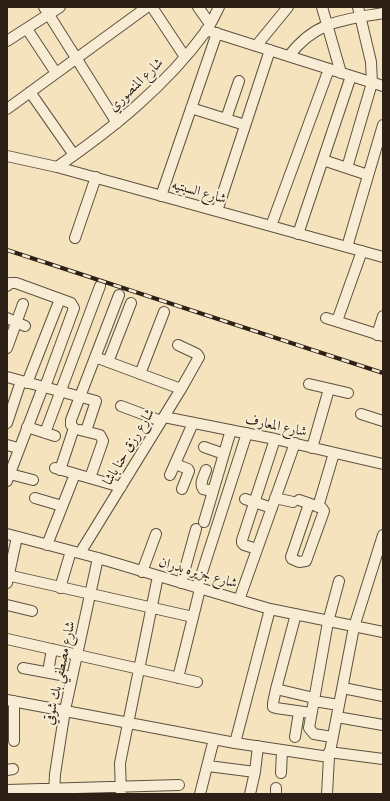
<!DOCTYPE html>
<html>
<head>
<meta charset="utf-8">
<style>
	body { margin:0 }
	#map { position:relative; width:390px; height:801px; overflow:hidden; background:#f4e3bd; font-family:"EB Garamond",serif }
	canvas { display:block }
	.frame { position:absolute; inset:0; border:8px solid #2c2017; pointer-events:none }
</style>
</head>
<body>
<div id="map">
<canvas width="390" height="801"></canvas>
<div class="frame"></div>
</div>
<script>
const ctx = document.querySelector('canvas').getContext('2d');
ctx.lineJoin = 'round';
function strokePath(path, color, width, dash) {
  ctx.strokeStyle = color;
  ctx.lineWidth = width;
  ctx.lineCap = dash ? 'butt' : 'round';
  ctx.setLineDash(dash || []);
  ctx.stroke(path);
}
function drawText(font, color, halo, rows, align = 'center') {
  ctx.font = font + ' "EB Garamond",Amiri,serif';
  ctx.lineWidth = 4;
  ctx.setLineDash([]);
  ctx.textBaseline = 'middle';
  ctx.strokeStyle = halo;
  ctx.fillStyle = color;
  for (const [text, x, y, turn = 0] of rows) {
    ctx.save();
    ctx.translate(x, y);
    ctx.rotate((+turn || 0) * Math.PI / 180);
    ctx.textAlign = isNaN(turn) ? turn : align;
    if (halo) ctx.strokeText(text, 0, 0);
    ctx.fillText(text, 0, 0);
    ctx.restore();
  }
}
const minor = new Path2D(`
	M44,7l73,116
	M152,7l33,50
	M198,7l12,17
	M322,7l19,66
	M27,29l29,44
	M206,30l177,56
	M7,41l53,-34
	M256,46l32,-39
	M289,56c26,-35 54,-36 94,-43
	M30,92l44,63
	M191,108l54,17
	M7,109l140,-102
	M226,119l13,-38
	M7,156l50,11 326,90
	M323,160l45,15
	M57,167c55,-38 109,-81 149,-136 5,-7 9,-16 13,-24
	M347,168l25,-85 -1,-21 -13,-55
	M161,196l56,-163
	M217,211l53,-161
	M271,226l58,-157
	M298,234l53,-158
	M75,238l21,-61
	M347,247l36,-122
	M7,286l3,-3h6l55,20 3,5 -29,79
	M7,318l18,8
	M326,318l57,18
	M337,321l25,-70
	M377,335l6,-19
	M7,348l16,-44
	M95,357l86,32
	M108,362l23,-59
	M140,374l24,-62
	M7,377l89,24 -10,30
	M27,383l33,-84
	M309,384l39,9
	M121,406l40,15
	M361,414l22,7
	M164,417l111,22 108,25
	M7,423l14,-42
	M27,427l28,9
	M74,428l-3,-3v-5l48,-125
	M80,430l20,5 3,6 -13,37
	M45,433l55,-147
	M7,445l11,3
	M204,447l20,7
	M312,448l17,-59
	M175,464l13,5 1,2 -7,18
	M55,468l66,19
	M60,470l14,-42
	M206,470c-2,6 -7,13 -3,19l10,2
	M10,474l23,6
	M170,475l23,-52
	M7,481l36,-94
	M35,498l27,8
	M275,498l18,4
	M245,499l27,9
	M299,500l23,8 2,3 -18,50 -7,1 -7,-3 -1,-2 18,-53
	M318,507l16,-54
	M204,522l27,-92
	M7,534l91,24 172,51 113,23
	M47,545l28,-71
	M257,549l-13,-4 -2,-2v-3l33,-101
	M80,553l101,-164 18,-32 -2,-3 -19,-9
	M142,572l14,-38
	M7,575l186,42
	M7,583l10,-46
	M181,583l15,-54
	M60,588l11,-37
	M197,588l50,-155
	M239,600l56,-157
	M7,605l25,6
	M296,614l-20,75 38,9
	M7,639l190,43
	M23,668l43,8
	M48,672l4,-23
	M178,678l22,-89
	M343,688l40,8
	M276,689l-3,14v4l3,1 35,5
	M7,700l228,43 94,14
	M14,701v40
	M314,701l25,4
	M337,717l46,8
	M295,737l4,-25
	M332,737l-18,-3 -5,-6 19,-106 11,-41
	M235,743l35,-134
	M329,752l54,7
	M208,766l47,6
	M7,770l6,-1
	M281,773l1,-23
	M7,790l172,-5
	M54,794l1,-20 10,-64 33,-152
	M121,794l-1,-31 38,-187
	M200,794l14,-55
	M250,794l5,-22 3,-26
	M276,794v-6
	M327,794l2,-37 25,-130 29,-92`);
strokePath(minor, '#5e5140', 12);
strokePath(minor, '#f8edd4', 10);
const rail = new Path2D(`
	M7,250l376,123`);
strokePath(rail, '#2c2017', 4);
strokePath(rail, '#f8edd4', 2.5, [8]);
drawText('14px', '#2c2017', '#f8edd4', [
	["شارع المنصوري",136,85,-44],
	["شارع السبتيه",199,192,16],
	["شارع المعارف",276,426,12],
	["شارع رزق حنا باشا",129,447,-59],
	["شارع جزيره بدران",198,573,16],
	["شارع مصطفي بك شوقي",60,673,-78]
]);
</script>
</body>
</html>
